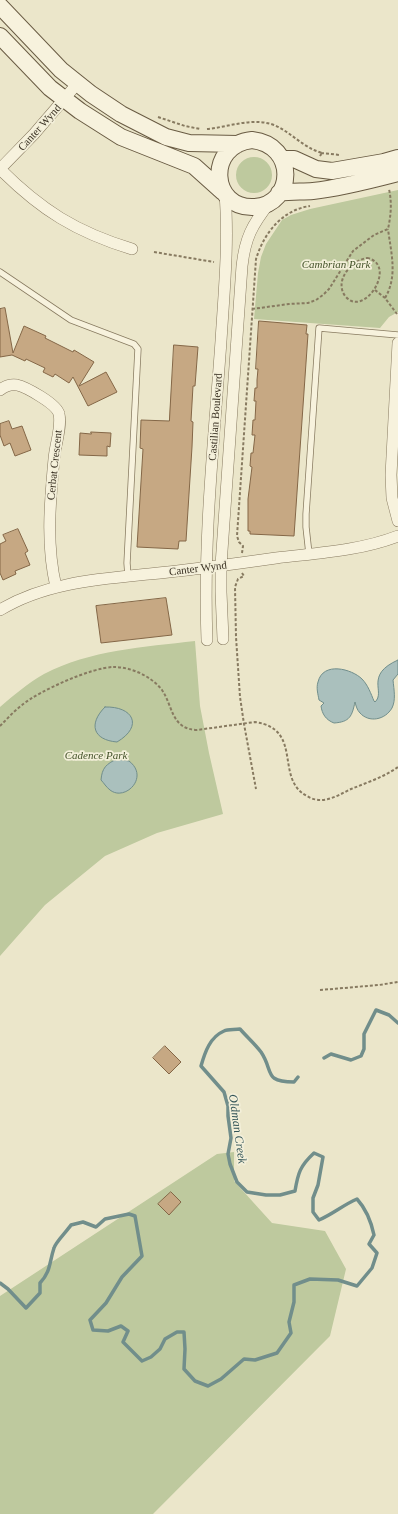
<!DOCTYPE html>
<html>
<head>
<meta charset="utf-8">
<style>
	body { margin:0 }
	canvas { display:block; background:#ebe6ca }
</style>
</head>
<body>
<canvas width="398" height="1514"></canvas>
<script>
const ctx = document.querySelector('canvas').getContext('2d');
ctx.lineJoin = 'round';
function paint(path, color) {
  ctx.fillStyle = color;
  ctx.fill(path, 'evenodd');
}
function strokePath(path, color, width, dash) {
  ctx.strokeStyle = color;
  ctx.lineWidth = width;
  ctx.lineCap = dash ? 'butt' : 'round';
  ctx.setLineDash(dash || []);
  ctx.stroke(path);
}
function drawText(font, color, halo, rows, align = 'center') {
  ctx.font = font + ' Georgia,serif';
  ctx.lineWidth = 3.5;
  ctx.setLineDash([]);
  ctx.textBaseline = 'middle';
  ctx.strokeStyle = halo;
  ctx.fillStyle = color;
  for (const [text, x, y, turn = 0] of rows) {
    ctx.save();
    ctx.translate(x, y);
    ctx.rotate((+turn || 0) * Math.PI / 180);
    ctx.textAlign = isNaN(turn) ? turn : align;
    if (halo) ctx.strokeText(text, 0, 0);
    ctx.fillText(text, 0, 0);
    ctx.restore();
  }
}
paint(new Path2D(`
	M236 175a18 18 0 1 1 36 0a18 18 0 1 1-36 0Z
	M398,190v122l-9,5 -9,11 -126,-9 4,-46 3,-16 5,-13 16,-24 9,-5 19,-6z
	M195,641l5,65 9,47 14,61 -66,19 -52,23 -60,49 -45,51v-249c14,-12 28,-24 44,-33 46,-24 100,-27 151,-33z
	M234,1152v29l38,42 53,8 21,38 -16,67 -177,178h-153v-218l217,-142z`), '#bec99e');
const water = new Path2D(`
	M398,660v14l-5,6c1,10 3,20 -1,28 -7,12 -23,15 -32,5 -3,-3 -4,-7 -5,-11 -3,14 -5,20 -21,21 -8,-3 -12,-9 -13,-17l3,-3 -5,-3c-1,-6 -3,-12 -1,-18 5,-21 34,-13 44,-3 6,6 9,15 12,22l1,1c11,-10 -11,-27 23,-42z
	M105,707c28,-1 39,19 12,35 -24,-2 -29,-18 -12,-35z
	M117,759l12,2c21,16 -4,41 -19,29 -4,-3 -6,-7 -9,-10 1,-12 5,-16 16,-21z`);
paint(water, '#aac0bd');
strokePath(water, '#718e8b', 1);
strokePath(new Path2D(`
	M324,1058l7,-4 20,6 10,-4 3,-7v-15l12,-24 13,5 9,8
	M0,1283l8,6 18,19 14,-15v-10c11,-12 9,-20 14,-35 1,-5 13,-17 17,-23l12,-3 13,5 9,-8 24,-5 6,2 7,40 -20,21 -16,26 -16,17 3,10 15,1 13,-5 7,5 -5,11 19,19 9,-4 9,-8 5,-10 12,-7h7l1,17 -1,20 11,12 13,5 13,-7 23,-20 11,1 22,-7 14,-20 -2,-11 5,-20v-17l16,-6 28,1 19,6 15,-18 5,-15 -8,-9 5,-9c-3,-14 -7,-25 -17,-36 -14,6 -24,15 -38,21l-6,-8v-14l5,-13 5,-28 -9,-4c-14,13 -16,20 -19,38l-15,4h-14l-19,-3 -10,-10 -7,-18 -2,-10 3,-16 -3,-22v-10l-4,-14 -23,-26c4,-14 9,-29 23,-35 4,-2 11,-1 16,-2 7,8 15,15 21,23 13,19 2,30 33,30l4,-5`), '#718e8b', 3.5);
const building = new Path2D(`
	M5,308l8,45 11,-27 22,10 -1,2 28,14 1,-2 20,12 -15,24 27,-14 11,20 -29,14 -15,-29 -4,6 -14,-9 -2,3 -10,-5 2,-4 -19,-9 -1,2 -13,-6 -12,2v-48z
	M259,321l48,4 -1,9h2l-14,202 -44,-2v-3h-2v-32l4,-32 -2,-1 1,-13h2l2,-18h-3l1,-15h2l1,-19h-2l1,-13h2v-8l1,-11h-2z
	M174,345l24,2 -3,39h-2l-2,35 2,1 -1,25 -6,94h-7l-1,8 -41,-2 6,-98 -3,-1 1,-28 28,1z
	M9,421l3,8 10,-3 9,24 -16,6 -5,-13 -6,3 -4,-11v-11z
	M91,432l20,1 -1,14 -3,-1v10l-28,-1 1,-22 11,1z
	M18,529l10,22 -3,2 5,12 -15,6 1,3 -13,6 -3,-7v-29l6,-3 -3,-6z
	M166,598l6,37 -71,8 -5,-37z
	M165,1046l16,16 -12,12 -16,-16z
	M171,1192l10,10 -12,13 -11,-11z`);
paint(building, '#c6a883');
strokePath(building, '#846747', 1);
const lane = new Path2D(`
	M0,272l71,48 63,24 4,5 -11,214 1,13
	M309,554l-3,-27v-13l13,-186 79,7`);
const street = new Path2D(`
	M0,169c41,41 76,63 132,80
	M0,169l34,-35 43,-50
	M398,343l-7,132 1,23 6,23
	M0,390c5,-4 11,-6 17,-5 9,2 40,19 42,29 3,13 -4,31 -5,45 -4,43 -8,86 2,128
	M0,610c44,-27 98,-31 149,-36 43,-4 85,-10 127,-16 41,-5 83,-7 122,-22
	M223,639l-2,-47v-27l21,-299c3,-28 10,-41 28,-64
	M207,640c-4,-99 7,-200 14,-299 3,-49 8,-98 4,-147`);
const secondary = new Path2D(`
	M0,6l61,64 30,24 30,20 45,23 23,6 49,1
	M0,36l50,52 30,23 41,26 73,29 29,26
	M252,140c45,5 43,64 3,67 -45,3 -49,-62 -3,-67z
	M282,159h12l22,10 16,2 52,-9 14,-4
	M279,193c12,-2 23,-1 34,-2 28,-3 58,-11 85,-18`);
strokePath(lane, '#877a60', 7);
strokePath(street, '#877a60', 12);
strokePath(secondary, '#695b43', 18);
strokePath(new Path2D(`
	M158,117l27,9 15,3
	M207,129c22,-2 45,-12 67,-4 17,7 28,22 48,28l-2,3
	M321,153l19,2
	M154,252l60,10
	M367,258c31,6 -2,60 -21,39 -13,-15 5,-37 21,-39z
	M375,290l10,8 12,16
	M385,298c13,-22 6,-45 3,-69
	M252,309l37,-5 19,-1 8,-3 7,-5 6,-6 24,-38 21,-16 14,-6c3,-14 4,-26 1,-40
	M242,553l1,-7 -4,-4 -2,-6 19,-277c8,-26 26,-49 54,-53
	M242,573l2,3 -6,3 -3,8 1,50 4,60 4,27 12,65
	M0,726c7,-7 14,-15 22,-21 17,-14 70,-38 92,-38 17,0 37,9 48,23 11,16 9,39 35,40l58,-8c49,7 19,57 52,74 6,4 14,5 21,3 8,-2 15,-6 23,-10 15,-6 33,-12 47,-22
	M320,990l59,-5 19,-3`), '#877a60', 2, [3, 2]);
strokePath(lane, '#f7f2dd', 5.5);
strokePath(street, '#f7f2dd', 11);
strokePath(secondary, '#f7f2dd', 16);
drawText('11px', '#393022', '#f3efd9', [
	["Canter Wynd",40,128,-48],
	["Castilian Boulevard",216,417,-86],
	["Cerbat Crescent",55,465,-84],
	["Canter Wynd",198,569,-7]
]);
drawText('italic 11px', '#44532a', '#f3efd9', [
	["Cambrian Park",336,265],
	["Cadence Park",96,756]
]);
drawText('italic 12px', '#325457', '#f3efd9', [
	["Oldman Creek",237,1129,82]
]);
</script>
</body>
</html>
